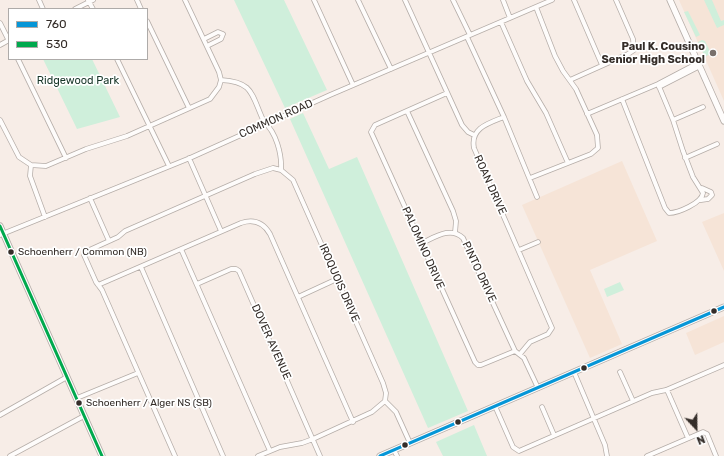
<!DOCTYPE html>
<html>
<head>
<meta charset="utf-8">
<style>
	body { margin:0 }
	#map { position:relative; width:724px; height:456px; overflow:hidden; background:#f7ede7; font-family:Rubik,sans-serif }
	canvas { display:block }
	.legend { position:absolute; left:8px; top:8px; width:140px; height:52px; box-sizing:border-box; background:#fff; border:1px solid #aeaba9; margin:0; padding:5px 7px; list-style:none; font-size:12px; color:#342d29 }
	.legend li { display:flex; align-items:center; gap:8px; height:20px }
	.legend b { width:20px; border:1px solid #aeaba9 }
	.north { position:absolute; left:676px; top:408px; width:40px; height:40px; -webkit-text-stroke:3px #fff; paint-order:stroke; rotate:158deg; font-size:11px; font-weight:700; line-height:16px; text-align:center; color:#342d29 }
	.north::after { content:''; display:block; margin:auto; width:14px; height:18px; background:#342d29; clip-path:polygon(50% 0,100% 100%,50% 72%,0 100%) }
</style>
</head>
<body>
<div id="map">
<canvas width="724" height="456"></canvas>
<ul class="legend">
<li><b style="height:5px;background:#0696d7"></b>760</li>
<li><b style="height:5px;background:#00a94e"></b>530</li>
</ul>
<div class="north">N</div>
</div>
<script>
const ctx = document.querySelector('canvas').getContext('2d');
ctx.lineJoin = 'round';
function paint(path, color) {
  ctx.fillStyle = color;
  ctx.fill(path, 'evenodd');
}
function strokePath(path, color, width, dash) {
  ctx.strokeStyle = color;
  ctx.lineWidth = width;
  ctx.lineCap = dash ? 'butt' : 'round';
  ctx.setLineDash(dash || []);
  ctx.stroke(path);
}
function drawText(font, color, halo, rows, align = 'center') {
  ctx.font = font + ' Rubik,sans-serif';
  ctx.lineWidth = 3.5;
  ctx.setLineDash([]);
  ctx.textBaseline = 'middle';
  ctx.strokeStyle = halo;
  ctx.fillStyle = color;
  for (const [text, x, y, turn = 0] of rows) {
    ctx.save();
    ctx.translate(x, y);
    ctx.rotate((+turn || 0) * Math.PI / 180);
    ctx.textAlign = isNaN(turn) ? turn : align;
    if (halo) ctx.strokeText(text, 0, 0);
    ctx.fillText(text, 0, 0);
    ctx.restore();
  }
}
paint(new Path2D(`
	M679,0h45v101l-16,-36z
	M622,161l35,80 -67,29 32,74 -32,14 -68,-153z
	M724,213v58l-22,-49z
	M724,316v26l-29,13 -9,-22z`), '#f6e4d7');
paint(new Path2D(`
	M234,0h50l43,90 -42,18z
	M704,0h8l9,21 3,-1v5l-7,3z
	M688,11l12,24 -4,2 -12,-25z
	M702,40l3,1 6,12 -6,4 -7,-15z
	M43,59h49l28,58 -43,12z
	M303,113l26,56 28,-12 111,254 -40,17 -138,-309z
	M620,282l4,8 -17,7 -3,-8z
	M474,425l13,31h-44l-7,-14z`), '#cfefdb');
const minor = new Path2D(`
	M39,0l4,9
	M88,0l5,9
	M137,0l4,9
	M314,0l39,85
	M358,0l33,69
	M405,0l57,125 6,7 6,3
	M453,0l17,35
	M503,0l7,18
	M574,0l28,65
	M75,9l18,-9
	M147,21l42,87
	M501,22l26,59 19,32 22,50
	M0,23l9,18
	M467,37l37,80 33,80
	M204,39l14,-7 5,2 -2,5 -14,7
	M0,45l9,-5
	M18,59l48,99
	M117,59l52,107
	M221,80c33,2 30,14 43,42 12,10 18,32 17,48l12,10 90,203 3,10 -1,8 11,11 14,31
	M570,80l58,-26 6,-4 -1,-11 -17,-39
	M659,87l41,-21
	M447,93l-72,32 -4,7 104,230 3,3h3l34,-14
	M622,99l43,109 4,5c9,0 33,-10 34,-20l-10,-16 -10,-26 -10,-31 -15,-36
	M407,111l46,100 3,10 -1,12
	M587,114l71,-30 40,-21
	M504,117c-15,6 -34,11 -30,31l78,180 -4,6 -18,8 -10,12
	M0,120l19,37 12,8 15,1 40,-17 41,-13 83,-37 9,-12 2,-7 -2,-8 -34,-72
	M673,120l30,-13
	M189,158l32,73
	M685,158l32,-14
	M31,165l-1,11 15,41
	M530,178l61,-24 7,-6 -1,-13 -21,-46 -13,-18 -8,-15 -19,-49
	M90,198l19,43
	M701,200l7,-1 4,-4 -1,-3 -9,-4
	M0,235l190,-77 140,-63 222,-95
	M422,243c13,-6 29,-17 41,-5l52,113 9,7 14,30
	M181,249l89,202
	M519,250l19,-8
	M141,267l82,189
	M197,284l34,-15h5l3,2 81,185
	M98,285l143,-62c12,-4 22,-1 29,11l83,188
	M298,297l39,-18
	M574,372l31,73 2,11
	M620,372l13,29
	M667,390l21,48
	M77,398l61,-25
	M495,406l18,41 6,4 133,-58 14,-3 58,-25
	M542,407l12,28
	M0,415l67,-38
	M394,450l3,6
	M10,456l74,-40
	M175,456l-73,-166 -6,-8 -12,-27 1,-3 33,-15 7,-6 130,-57 18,-6 8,2
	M258,456l22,-9 22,-4 11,-4 59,-27 13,-11
	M647,456l56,-24 4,2 9,22`);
const major = new Path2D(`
	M670,0l54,121
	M0,226l102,230
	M380,456l344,-149`);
strokePath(minor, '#b5ada8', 5.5);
strokePath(major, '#b5ada8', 7);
strokePath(minor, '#fefcfb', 4);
strokePath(major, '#fefcfb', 5.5);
strokePath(new Path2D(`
	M380,456l344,-149`), '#0696d7', 3);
strokePath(new Path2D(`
	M0,226l102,230`), '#00a94e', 3);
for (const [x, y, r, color] of [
	[713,53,4,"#78706c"],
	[11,252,3.5,"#342d29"],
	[714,311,3.5,"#342d29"],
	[584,368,3.5,"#342d29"],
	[79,403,3.5,"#342d29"],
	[458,422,3.5,"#342d29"],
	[405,445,3.5,"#342d29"]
]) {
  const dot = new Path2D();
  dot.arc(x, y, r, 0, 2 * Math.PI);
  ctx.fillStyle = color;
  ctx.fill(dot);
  strokePath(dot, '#fff', 1.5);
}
drawText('10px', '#342d29', '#fff', [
	["Schoenherr / Common (NB)",18,252],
	["Schoenherr / Alger NS (SB)",86,403]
], 'left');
drawText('bold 11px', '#342d29', '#fff', [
	["Paul K. Cousino",705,47],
	["Senior High School",705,60]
], 'right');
drawText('11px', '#163527', '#fff', [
	["Ridgewood Park",78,81]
]);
drawText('11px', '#342d29', '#fff', [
	["COMMON ROAD",276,119,-24],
	["ROAN DRIVE",490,185,66],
	["PALOMINO DRIVE",423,248,66],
	["PINTO DRIVE",479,272,65],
	["IROQUOIS DRIVE",339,283,66],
	["DOVER AVENUE",271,342,66]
]);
</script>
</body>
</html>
